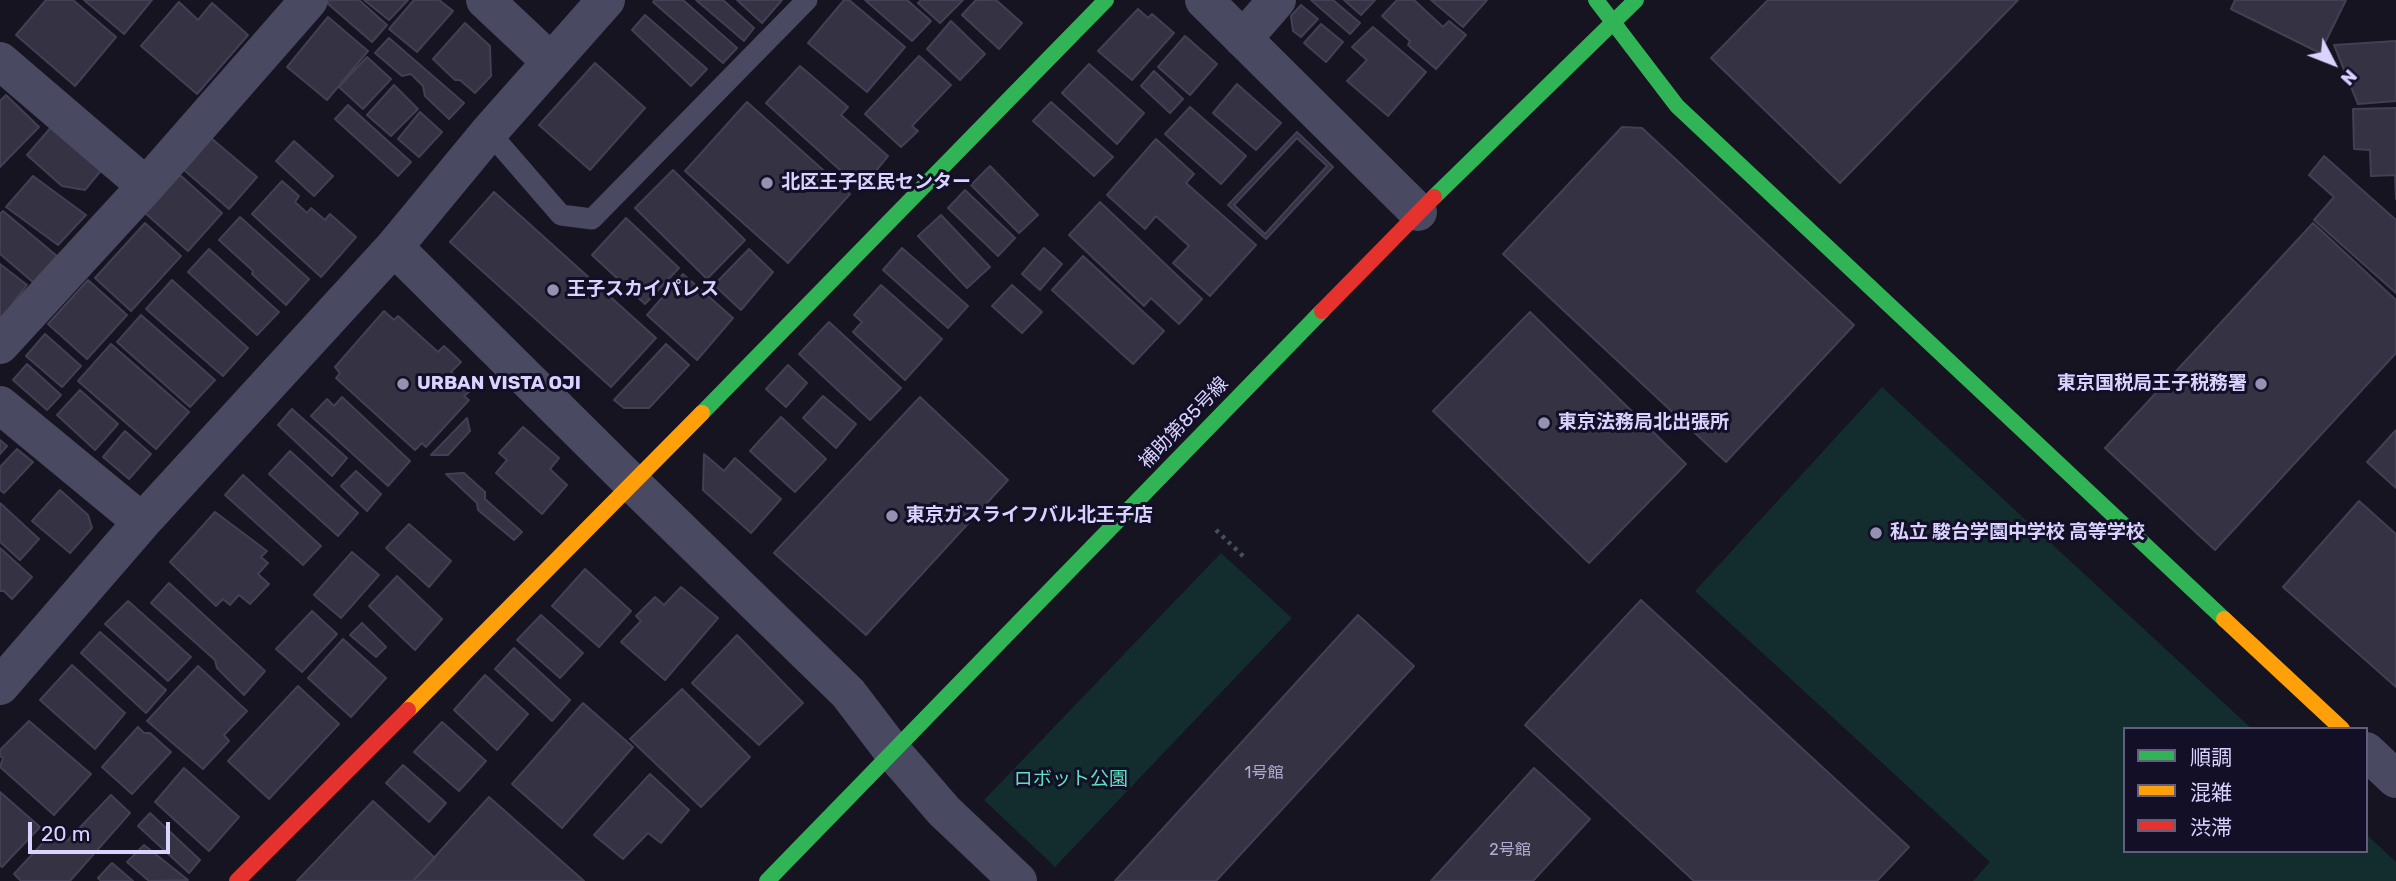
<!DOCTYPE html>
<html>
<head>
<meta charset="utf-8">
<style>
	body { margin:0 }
	#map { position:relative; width:2396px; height:881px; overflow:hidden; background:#161421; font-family:Rubik,"Noto Sans JP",sans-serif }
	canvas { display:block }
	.legend { position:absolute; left:2123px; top:727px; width:245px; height:126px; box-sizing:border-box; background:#130f26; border:2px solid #625e7d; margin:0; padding:9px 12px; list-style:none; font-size:21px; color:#d9d4ff }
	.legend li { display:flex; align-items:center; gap:14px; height:35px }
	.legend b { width:35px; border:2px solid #625e7d }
	.north { position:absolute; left:2298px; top:28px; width:70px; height:70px; -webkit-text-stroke:5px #130f26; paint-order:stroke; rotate:132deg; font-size:19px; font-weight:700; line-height:28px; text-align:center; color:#d9d4ff }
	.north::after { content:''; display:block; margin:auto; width:24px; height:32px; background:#d9d4ff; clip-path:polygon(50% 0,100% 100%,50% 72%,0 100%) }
	.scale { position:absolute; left:28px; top:822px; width:142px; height:32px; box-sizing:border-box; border:4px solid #d9d4ff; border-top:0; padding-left:9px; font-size:21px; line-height:24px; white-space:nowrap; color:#d9d4ff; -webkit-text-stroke:5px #130f26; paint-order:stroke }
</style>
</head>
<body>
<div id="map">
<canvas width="2396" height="881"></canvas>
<ul class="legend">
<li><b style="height:9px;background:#30b455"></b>順調</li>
<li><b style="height:9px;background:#ff9f0a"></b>混雑</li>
<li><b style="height:9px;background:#e5322d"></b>渋滞</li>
</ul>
<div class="north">N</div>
<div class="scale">20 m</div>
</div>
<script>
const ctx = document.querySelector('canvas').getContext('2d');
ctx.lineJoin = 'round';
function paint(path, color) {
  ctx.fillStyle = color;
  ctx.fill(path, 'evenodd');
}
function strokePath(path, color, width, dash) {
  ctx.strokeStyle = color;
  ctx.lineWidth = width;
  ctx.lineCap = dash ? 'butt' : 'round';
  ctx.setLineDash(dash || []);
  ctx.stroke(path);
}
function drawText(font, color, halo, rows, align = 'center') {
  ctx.font = font + ' Rubik,"Noto Sans JP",sans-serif';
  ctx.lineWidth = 6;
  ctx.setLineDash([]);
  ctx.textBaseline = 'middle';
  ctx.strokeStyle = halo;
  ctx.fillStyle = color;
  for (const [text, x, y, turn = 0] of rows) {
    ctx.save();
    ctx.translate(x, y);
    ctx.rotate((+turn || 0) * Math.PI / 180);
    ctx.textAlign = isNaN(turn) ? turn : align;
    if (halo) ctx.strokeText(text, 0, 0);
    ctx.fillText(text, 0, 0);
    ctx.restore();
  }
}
paint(new Path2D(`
	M1882,387l370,342h-127v122h241v-17l30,28v19h-423l17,-19 -295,-271z
	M1221,553l71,65 -237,249 -71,-67z`), '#132c2d');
const building = new Path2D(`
	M46,0h27l43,37 -41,49 -59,-51z
	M84,0h68l-28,34z
	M330,0h29l28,25 -15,17 -45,-39z
	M364,0h44l-19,20z
	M414,0h25l14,11 -36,41 -28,-23z
	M655,0h28l54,48 -14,15 -70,-61z
	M696,0h27l31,28 -10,13z
	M737,0h45l-20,23z
	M844,0h5l56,47 -38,45 -59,-49z
	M865,0h42l24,21 -19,20z
	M921,0h42l-23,23 -22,-20z
	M976,0h20l26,23 -23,26 -37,-34z
	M1311,0h22l27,23 -10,11z
	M1344,0h31l-14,15z
	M1397,0h17l29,27 6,-6 17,14 -30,34 -28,-24 2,-4 -28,-25z
	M1431,0h56l-24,27z
	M1768,0h250l-178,183 -129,-125z
	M2235,0h111l-26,53 -89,-44z
	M179,2l19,18 14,-17 36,32 -51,59 -56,-48z
	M1301,5l17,14 -17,18 -8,-6 -2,-15z
	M1138,9l10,9 4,-4 22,19 -42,47 -34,-29z
	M645,15l62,54 -16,17 -59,-56z
	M328,17l40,34 -41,49 -40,-33z
	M951,21l34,33 -25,26 -33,-31z
	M465,23l25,23 1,30 -16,17 -15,-13h-5l-22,-21z
	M1321,24l22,18 -17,20 -22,-19z
	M1373,27l53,45 -38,44 -41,-35 20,-21 -15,-13z
	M1185,36l32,28 -27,31 -32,-28z
	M389,38l75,65 -15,16 -24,-23 -2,-10 -12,-12 -9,2 -27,-23z
	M2396,41v60l-38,3 -24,-59z
	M919,56l32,29 -39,41 6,5 -17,16 -36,-33z
	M367,57l24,22 -28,30 -24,-22z
	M595,63l50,45 -55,62 -51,-45z
	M1089,64l55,49 -27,31 -55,-51z
	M800,66l48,41 -7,8 47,41 -27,33 -95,-86z
	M1154,71l29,28 -13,14 -29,-27z
	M1237,84l44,39 -25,27 -43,-37z
	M394,85l24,24 -27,27 -24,-21z
	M6,95l33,32 -39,40v-66z
	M747,102l103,92 -62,69 -103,-92z
	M1051,102l62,55 -19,19 -61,-55z
	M348,105l63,57 -13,14 -63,-57z
	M1190,107l56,49 -25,28 -56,-50z
	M2396,108v91l-1,-24 -24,1 -1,-26 -16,-1 -1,-40z
	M420,112l22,20 -23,25 -21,-18z
	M53,125l50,43 -18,22 -23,-4 -35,-31z
	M1622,127l20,1 212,197 -128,137 -223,-208z
	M1297,132l36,35 -67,72 -38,-34z
	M211,138l46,39 -28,32 -45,-39z
	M1297,138l30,28 -62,68 -31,-29z
	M1156,139l38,35 -8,9 70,62 -46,51 -37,-33 16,-17 -33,-30 -11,13 -38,-34z
	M294,141l39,35 -19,20 -38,-35z
	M2324,156l72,64v73l-82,-73 20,-23 -25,-22z
	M990,166l48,49 -19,18 -48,-48z
	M673,170l72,70 -38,39 -72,-71z
	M180,175l42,38 -34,38 -43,-38z
	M33,176l53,39 -28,30 -52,-38z
	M282,181l17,15 -4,6 12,11 4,-5 14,12 5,-6 26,23 -35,40 -69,-63z
	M965,190l50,48 -17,18 -50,-48z
	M494,192l162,146 -45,49 -161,-145z
	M1100,202l102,97 -23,25 -28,-26 -7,8 -75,-71z
	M3,211l54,45 -23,27 -34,-29v-40z
	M941,215l49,52 -23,21 -49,-52z
	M240,217l69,62 -23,26 -34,-31 1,-3 -34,-31z
	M626,218l53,50 -34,36 -53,-49z
	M145,223l36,33 -50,55 -36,-33z
	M2313,223l83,77v53l-181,197 -110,-102z
	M902,248l66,58 -20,22 -65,-58z
	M1044,248l18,16 -22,26 -18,-16z
	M209,249l70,63 -22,23 -69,-63z
	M749,249l24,23 -32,38 -27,-25z
	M1083,256l81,75 -31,33 -81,-74z
	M0,264l27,21 -27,35z
	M683,274l50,44 -36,42 -50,-45z
	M88,280l39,35 -40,44 -39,-35z
	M172,280l76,68 -25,28 -77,-67z
	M881,285l61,54 -37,41 -52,-48 9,-10 -8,-7z
	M1012,285l30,27 -20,21 -30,-27z
	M384,311l10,9 4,-4 40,36 6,-6 17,16 -10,10 20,18 -7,6 5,4 -43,47 -4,-4 -7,7 -79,-72 4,-5 -5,-6z
	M1530,312l156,152 -97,99 -156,-152z
	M141,315l74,65 -25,27 -73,-65z
	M829,322l72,66 -31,32 -71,-66z
	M45,334l36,32 -19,21 -36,-31z
	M111,344l78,68 -33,37 -78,-68z
	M666,344l23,21 -40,43h-25l-10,-8z
	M27,364l34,31 -14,15 -34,-30z
	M788,365l19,18 -21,24 -20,-18z
	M80,390l38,34 -23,26 -38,-35z
	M823,396l33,28 -20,24 -33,-30z
	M342,397l68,64 -22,25 -77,-70 16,-17 7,7z
	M920,397l88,83 -142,155 -92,-82z
	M292,409l55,49 -15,18 -54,-51z
	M781,417l45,42 -31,33 -45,-41z
	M467,418l3,13 -22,24h-17z
	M523,427l36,31 -9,11 17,16 -25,29 -46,-41 11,-13 -8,-7z
	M2396,430v58l-29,-26z
	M125,431l26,23 -22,25 -26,-22z
	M0,440l7,6 -7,8z
	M17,449l16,13 -29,31 -4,-3v-23z
	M290,451l68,62 -20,23 -69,-62z
	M704,454l20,17 11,-13 46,41 -30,34 -48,-43z
	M356,471l25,23 -14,17 -26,-25z
	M464,473l21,19v7l37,33 -8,8 -36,-30 -1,-7 -31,-29z
	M243,475l78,71 -18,19 -78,-70z
	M60,490l28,25 4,13 -22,25 -38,-32z
	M2359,501l37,33v153l-113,-100z
	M0,503l39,36 -19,21 -20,-18z
	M215,512l52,39 -6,6 7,6 -10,11 11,10 -19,20 -11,-9 -9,10 -7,-6 -7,7 -46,-44z
	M409,524l42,37 -22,26 -43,-39z
	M0,548l32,29 -20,22 -8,-8h-4z
	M352,552l27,23 -38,43 -27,-23z
	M585,569l46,42 -32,36 -47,-41z
	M397,576l45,43 -27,31 -46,-44z
	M169,583l96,88 -21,24 -27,-27 -2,-8 -64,-57z
	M681,587l37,31 -53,62 -44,-38 20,-21 -5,-5 19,-19 9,8z
	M1641,600l268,247 -32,34h-183l-169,-156z
	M128,601l63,56 -23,24 -63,-57z
	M312,611l25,23 -35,38 -26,-23z
	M541,615l42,38 -23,25 -43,-38z
	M1358,615l56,51 -198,215h-101z
	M362,623l24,24 -10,10 -26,-22z
	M100,632l66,58 -20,23 -65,-60z
	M737,635l66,68 -44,42 -67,-62z
	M343,639l43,39 -35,39 -43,-39z
	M514,648l56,52 -18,21 -57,-52z
	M72,665l53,48 -30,36 -55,-49z
	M198,666l49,45 -23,24 5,6 -26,28 -56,-48z
	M485,675l43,39 -31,36 -43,-40z
	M298,686l41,38 -70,75 -41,-38z
	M682,689l68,68 -49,50 -71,-68z
	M583,703l50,44 -71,81 -50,-44z
	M29,721l62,53 -37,41 -54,-48 3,-9 -3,-2v-6z
	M442,722l44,39 -27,30 -45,-39z
	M138,727l6,6h6l21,19 -39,42 -30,-27z
	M403,765l43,38 -17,19 -43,-39z
	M184,768l55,49 -30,34 -54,-49z
	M1534,768l56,51 -57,62h-102z
	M650,774l39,36 -28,33 -13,-10 -25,26 -29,-24z
	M0,792l40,35 -38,40 -2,-2z
	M111,795l19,18 -60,68h-49l-7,-7 38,-41 15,8z
	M489,797l95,84h-171z
	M373,801l62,57 -22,23h-116z
	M150,813l50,47 -11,13 -51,-47z
	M144,845l44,35 -39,1 -22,-19z
	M112,863l21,18h-32l-3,-3z`);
paint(building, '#343243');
strokePath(building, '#433f54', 2);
strokePath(new Path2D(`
	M1216,530l29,28`), '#44505f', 4.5, [3.5, 5]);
strokePath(new Path2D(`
	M489,132l72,83 31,4 215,-219`), '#4a4962', 21);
strokePath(new Path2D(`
	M485,0l66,62
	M1204,0l214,212
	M1243,39l34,-39
	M0,61l146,125
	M394,247l239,237 215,209 45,59 51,59 74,70
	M0,345l146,-159 163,-186
	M0,405l142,117
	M0,686l142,-164 252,-275 95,-115 117,-132
	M2366,751l30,28`), '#4a4962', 38);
strokePath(new Path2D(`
	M1596,0l81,106 547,513
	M1434,197l202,-197
	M702,413l404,-413
	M767,881l555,-570`), '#30b455', 16);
strokePath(new Path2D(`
	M2224,619l118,110
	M408,710l294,-297`), '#ff9f0a', 16);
strokePath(new Path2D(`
	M1322,311l112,-114
	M237,881l171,-171`), '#e5322d', 16);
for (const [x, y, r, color] of [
	[767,183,7,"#9591b1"],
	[553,290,7,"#9591b1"],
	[403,384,7,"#9591b1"],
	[2261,384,7,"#9591b1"],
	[1544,423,7,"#9591b1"],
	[892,516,7,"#9591b1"],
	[1876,533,7,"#9591b1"]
]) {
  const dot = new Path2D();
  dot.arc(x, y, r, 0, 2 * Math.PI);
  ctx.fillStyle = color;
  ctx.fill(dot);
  strokePath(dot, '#130f26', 2.5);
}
drawText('16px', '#b0acd0', null, [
	["1号館",1264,773],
	["2号館",1510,850]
]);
drawText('bold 19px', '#d9d4ff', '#130f26', [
	["北区王子区民センター",781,183],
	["王子スカイパレス",567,290],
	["URBAN VISTA OJI",417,384],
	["東京国税局王子税務署",2247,384,"right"],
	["東京法務局北出張所",1558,423],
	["東京ガスライフバル北王子店",906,516],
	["私立 駿台学園中学校 高等学校",1890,533]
], 'left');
drawText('19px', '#d9d4ff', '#130f26', [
	["補助第85号線",1184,423,-46]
]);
drawText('19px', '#5fe0c0', '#130f26', [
	["ロボット公園",1071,780]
]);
</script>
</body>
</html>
